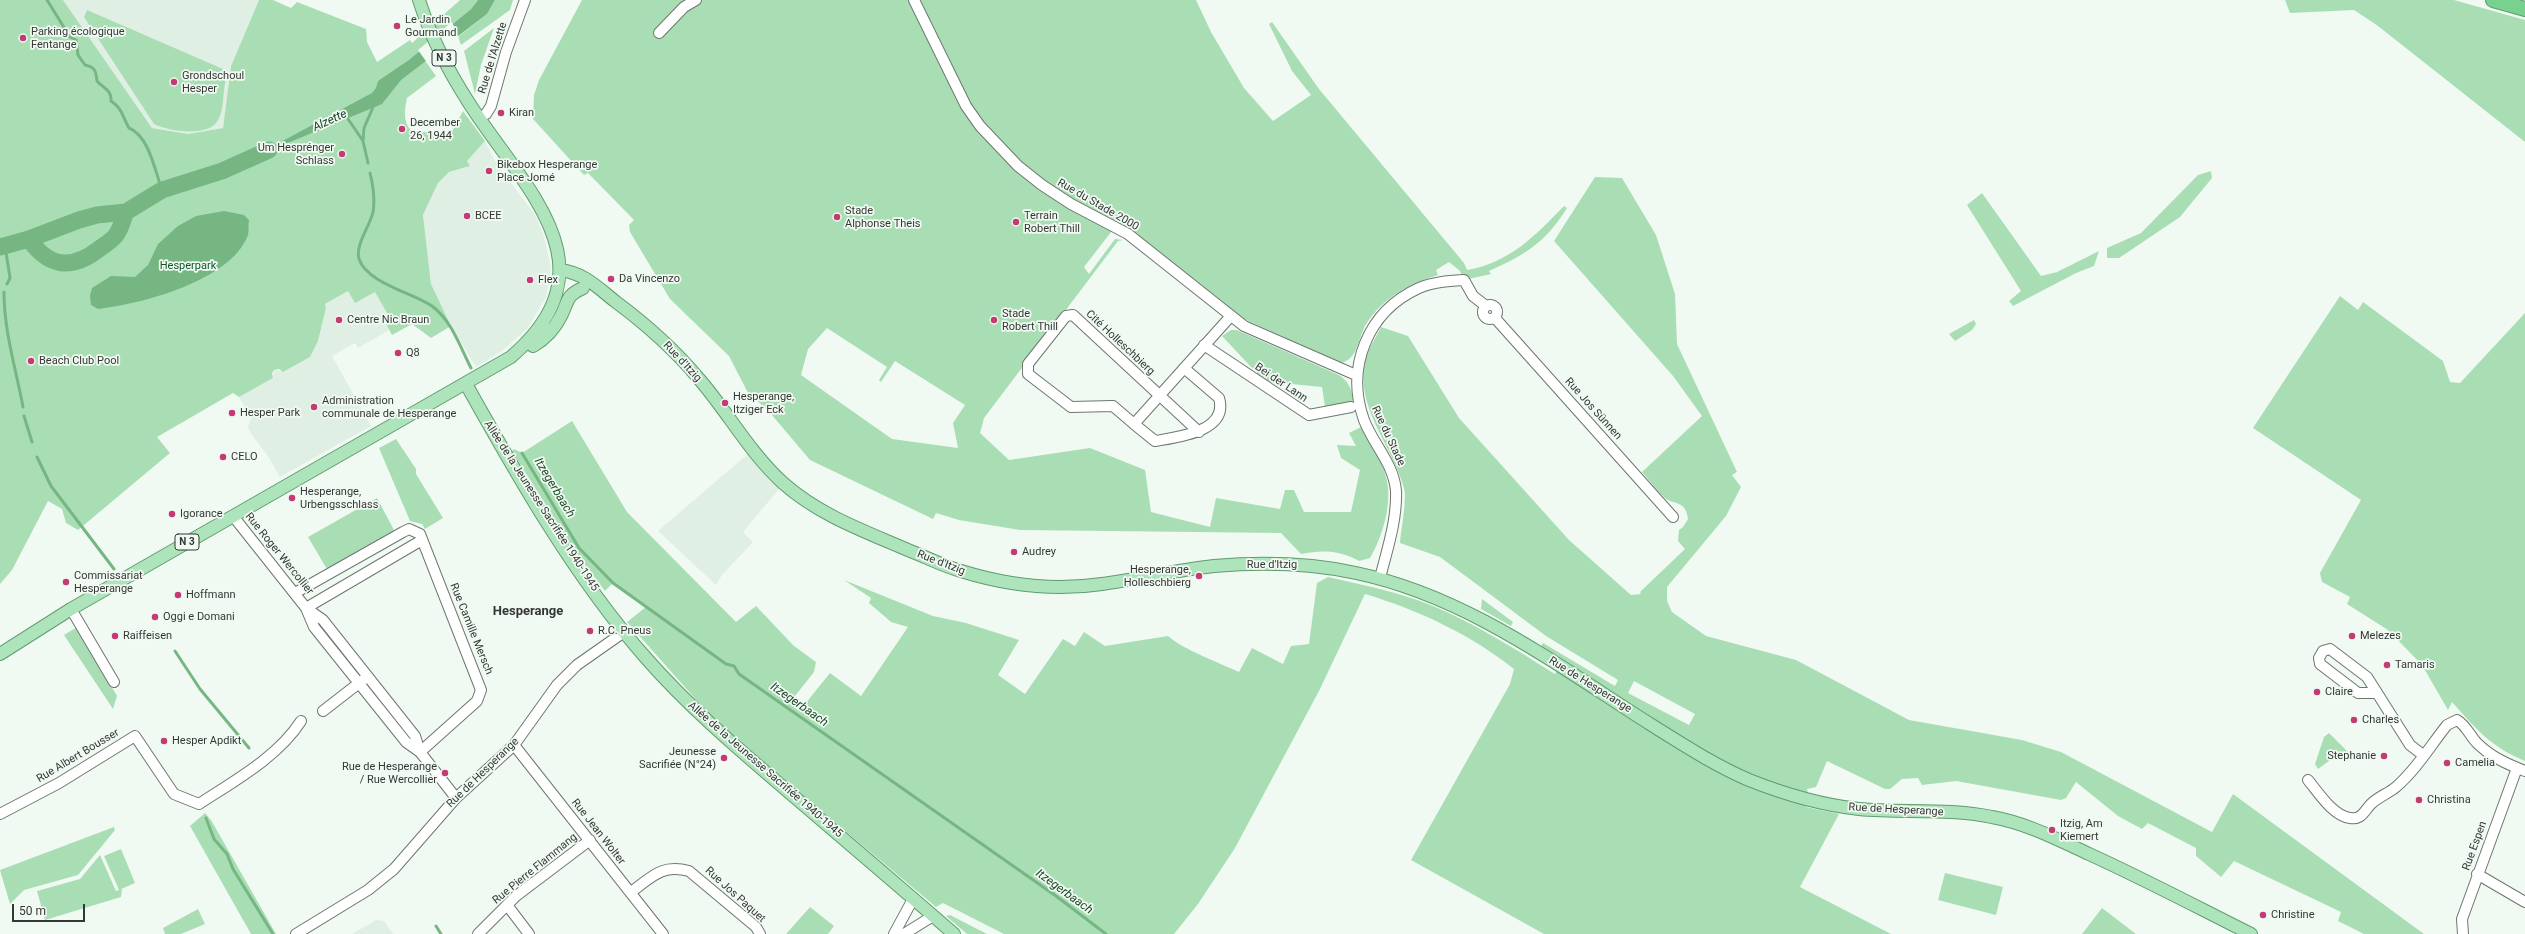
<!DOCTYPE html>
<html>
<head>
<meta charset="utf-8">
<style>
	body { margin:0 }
	#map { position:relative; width:2525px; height:934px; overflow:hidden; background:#f1faf2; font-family:Roboto,sans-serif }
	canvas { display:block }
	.scale { position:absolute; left:12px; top:904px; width:73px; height:18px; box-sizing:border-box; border:2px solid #343734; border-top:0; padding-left:5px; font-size:12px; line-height:14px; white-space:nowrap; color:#343734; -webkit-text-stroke:3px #f1faf2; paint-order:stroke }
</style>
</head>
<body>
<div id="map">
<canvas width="2525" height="934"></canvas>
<div class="scale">50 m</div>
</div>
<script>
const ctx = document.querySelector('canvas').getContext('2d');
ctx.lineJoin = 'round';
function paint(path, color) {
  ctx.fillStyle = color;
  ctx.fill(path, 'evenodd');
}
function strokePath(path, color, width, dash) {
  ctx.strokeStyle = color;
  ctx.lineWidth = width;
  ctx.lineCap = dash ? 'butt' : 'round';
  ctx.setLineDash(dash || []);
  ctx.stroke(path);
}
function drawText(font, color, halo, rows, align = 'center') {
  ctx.font = font + ' Roboto,sans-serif';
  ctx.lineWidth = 3.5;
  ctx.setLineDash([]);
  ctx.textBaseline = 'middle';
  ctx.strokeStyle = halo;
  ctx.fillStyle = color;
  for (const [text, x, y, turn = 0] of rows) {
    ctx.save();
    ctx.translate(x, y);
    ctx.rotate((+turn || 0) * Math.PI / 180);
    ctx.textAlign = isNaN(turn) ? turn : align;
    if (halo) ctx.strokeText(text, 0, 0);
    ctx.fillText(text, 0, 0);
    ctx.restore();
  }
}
paint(new Path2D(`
	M63,0h196l-28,66 -8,62 -35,6 -36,-6z
	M485,141l11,22 40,53 8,20 7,33 -5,28 -18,31 -26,23 -26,16 -25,-41 -20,-42 -8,-69 15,-32 11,-11 19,-5 -1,-6z
	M348,291l27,1 17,28 -6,4 3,6 -31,18 -3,-5 -23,13 39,70 -91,51 -12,-21 -17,-22 -3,-7 3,-8 -12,-22 34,-19 1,-8 8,1 28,-14 8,-16 8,-33 -2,-3z
	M748,454l31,35 -36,43 10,10 -31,33 -6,10 -58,-54z
	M376,920l8,1 9,13h-41z`), '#e0efe3');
paint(new Path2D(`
	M0,0h63l89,128 36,6 35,-6 8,-62 28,-66h14l18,8 6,-6 69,27 1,13 10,20 33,-22 2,3 48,-43h18l-7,9 -52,43 17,24 -29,22c-3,14 -4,26 7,35l13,-1 18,7 4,-2 14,-26 22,30 -18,20 3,5 -21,6 -11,11 -15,32 8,69 20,42 -20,12 -19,-14 -20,11 -6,-11 5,-4 -16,-28 -20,11 -7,-12 -23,13 1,4 -8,33 -8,16 -27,15 -4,-3 -5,1 -2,3 1,5 -34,19 -6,-4 -76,44 13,16 -92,77 -12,-7 -4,-14 -14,-8 -36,69 -12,14z
	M495,0h18l-3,10 -49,35 -3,-8 29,-23z
	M582,0h614l15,32 33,56 29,33 38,-26 -19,-24 -23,-47 3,-2 47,67 145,174 3,7c42,-7 68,-34 97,-64l3,2c-21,34 -42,47 -78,63l2,3 -27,6 -4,-9 -11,-9 -13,8 2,5c-20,6 -40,15 -55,29 -6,5 -14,15 -18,22 -7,13 -7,33 -24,37l-108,-49 -118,-87 -31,40 5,7 26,-35 8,1 -5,1 -134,177 -4,15 29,27 81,-12 55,22 6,42 59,15 6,-29 64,11 5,-19h9l10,22h47l9,-42 -19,-12 -4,-13 19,1 -7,-13 12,-6c8,16 21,33 25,50 7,25 -3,59 -16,81l-11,3c-20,-11 -36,-11 -58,-7l-20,-21 -261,-3 -61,-10 -23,-7 -3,6 -123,-59 -39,-46 -24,-23 -18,-35 -59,-57 -40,-67 -1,-7 5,-5 -46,-47 -4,2 -51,-56 1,-24 5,-15zM827,328l60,39 -8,13 2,2 14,-21 70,44 -12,18 5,25 -66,-9 -91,-64 7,-26z
	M2285,0h169l71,20v122l-147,-116 -24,-16 -64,3z
	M87,10l136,59c5,6 2,14 1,21 -1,10 -1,24 -8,33 -12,14 -48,8 -62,1l-70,-107z
	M494,28l-13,37 -6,29 -11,-43z
	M2211,171l1,7 -32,39 -61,41h-12v-10l34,-15 57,-58z
	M1595,177l27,1 34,57 19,59 2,50 60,128 -5,3 9,12 -15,29 -59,71v14l5,11 34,24 90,24 113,60 113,20 39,12 151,80 21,-38 191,140h-60l-26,-13 3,-9 -107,-51 -13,16 -25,-21v-8l-48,-25 -6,6 -24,-13 -42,-34 -10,16 -5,2 -105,-19 -34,4 -4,-7 -16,1 -12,10h-5l-58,-28 -11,26 -9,2 3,11 -4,7 33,7 -39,73 91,47h-347l-133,-74 99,-176 4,-15c-44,-35 -96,-59 -149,-75l-46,97 -84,157 -37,56 -24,30h-170l-61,-31 -7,4 -191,-160 -46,-44 -72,-81 19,-15 -33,-24 -8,8 -30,-39 -63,-101 2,-2 8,4 50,-32 55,91 109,110 20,-16 38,40 22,16 -2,10 -19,24 10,8 25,-31 31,23 47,-69 -17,-5 -22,-19 2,-5 -27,-18 89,36 33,7 53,17 -21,35 27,19 38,-55 12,7 9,-14 21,14 63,-10c16,14 50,26 71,36l13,-24 31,16 8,-18 18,-2 8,-61 11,-6c35,8 71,15 105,29 43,18 82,43 122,68l5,-8 -20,-18 3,-5 72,43 3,-6 -72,-44 -106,-79 -40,-14c1,-14 7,-42 4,-55 -12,-44 -51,-82 -38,-131 3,-10 11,-21 15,-30l27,9 51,82 110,122 62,55 10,-1 -1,-2 45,-43 -7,-8 1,-11 4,-3 5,-8c-2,-20 -16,-14 -23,-21 -9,-8 -16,-18 -23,-26l60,-56 -29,-40 -119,-135zM1634,681l61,33 -6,11 -61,-32z
	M1982,193l59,83 16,-4 42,-21 -5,15 -18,7 -63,33 -4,-5 12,-10 -54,-86z
	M2340,296l18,14 5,-8 80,59 7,21 10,1 65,-70v448c-34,-14 -49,-32 -73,-59l-4,8 -26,-45 -34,-35 -41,-26 3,-7 -28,-15 -2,-9 41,-73 -108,-72z
	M1974,320l2,4 -4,6 -17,11 -6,-7z
	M1231,330h6l102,45c10,7 12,13 14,25l-6,5 -22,2 -3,-20 -61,-6 -5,-11 -5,-3 -29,-31z
	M396,439l20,30v5l27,44 -18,11 -3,-5 -12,-3 -31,-73z
	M377,498l18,34 -67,39 -20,-34z
	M1482,599l31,23 -2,4 -30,-17z
	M77,627l40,69 -4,13 -49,-74z
	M2329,733l23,23 -19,2 -15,11 -3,-5 9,-27z
	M205,813l6,7 65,114h-25l-61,-108z
	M114,827l1,3 -37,45 -54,15 -14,14 -10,-34z
	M121,849l14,34 -16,7 3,-1 -1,8 -76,23 -8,-29 43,-12 20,-24 16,36 3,-1 -15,-34z
	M1945,873l58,14 -7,28 -58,-15z
	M810,907l24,19 -6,8h-42z
	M2102,908l34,26h-54z
	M198,909l7,15 -24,10h-16l-2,-6z
	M950,915l37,19h-20l-21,-18z`), '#a9deb4');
paint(new Path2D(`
	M478,0h17l-8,14 -86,66 -19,24 -133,55 123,-66 4,-5 2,-7 31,-21 62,-51z
	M224,211l20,4 5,5c-1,5 0,11 -1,15 -17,46 -107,69 -150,74l-7,-4 -1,-9 2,-8 19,-12 24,1 13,-12 10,-21 20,-18 18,-10z`), '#75b683');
paint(new Path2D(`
	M452,22l7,17 -31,25 -10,-14z`), '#f1faf2');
strokePath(new Path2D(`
	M47,0l23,37 6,3 2,15 7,10c10,2 11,6 12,16 6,7 15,9 14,20 12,8 11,15 18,27 20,8 26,43 33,62
	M346,116l17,25 5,22
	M363,141l1,-13 10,-23
	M370,173c3,12 5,27 3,39 -3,14 -18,33 -14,47 8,24 54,34 73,47 20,15 28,41 39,62
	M5,246l5,32 -3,6
	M4,292c0,40 12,77 19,115
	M24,416l8,26
	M522,453l57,95 34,35 113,81 8,2 5,8 317,222 50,38
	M37,457l14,29 63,83
	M175,651l25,38 49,59
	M206,818l8,21 13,15 6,15 40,65
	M436,926l5,8`), '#75b683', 3);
strokePath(new Path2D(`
	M29,239c20,29 43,31 70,10 5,-4 14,-9 17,-14 5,-6 7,-16 10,-23
	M0,247l29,-8 50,-19 18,-5 29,-3 36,-22 60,-19 47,-21`), '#75b683', 17);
const minor = new Path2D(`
	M914,0l52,106 14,20 38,40 24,19 29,19 57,30 116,92 112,49
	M659,33l25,-26 12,-7
	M479,118l7,-4 5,-8 15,-54 19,-52
	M1483 312a7 7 0 1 1 14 0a7 7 0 1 1-14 0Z
	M1495,318l178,199
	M1204,345l105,70 42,-8
	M1134,424l21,17c22,-4 74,-9 64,-43l-35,-30
	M1199,432l-126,-117 -7,1 -38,48v10l43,33 42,-1 21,18c32,-36 64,-71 96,-107
	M233,516l73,92 17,12 92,116 5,16
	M1380,578c7,-28 17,-57 16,-87 -2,-27 -23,-47 -32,-71 -19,-53 4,-109 55,-132 14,-6 30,-7 45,-8l9,16 13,10
	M295,593l108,-61 6,-3 11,5 61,156 -4,11 -57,51
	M306,608l8,19 92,115 14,10 36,46
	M306,608l116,-68
	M71,609l43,73
	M2376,693h-18l-38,-29 -1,-6 4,-7 7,-2 37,28 43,68 13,10
	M323,711l40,-31
	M514,745l149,189
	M2308,780c10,12 25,36 42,38 12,2 14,-7 21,-14 7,-7 18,-11 25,-17 20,-17 35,-42 51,-62l10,-5c9,5 13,16 20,23 14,14 30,21 48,28
	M0,814l59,-31 76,-47 39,58 25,10c35,-23 79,-47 102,-83
	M2477,874l48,28
	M631,892c21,-15 30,-28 58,-21l67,56 4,7
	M507,905l22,29
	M296,934l72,-44 26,-21 62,-71 58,-53 43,-60 20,-20 47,-33
	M478,934l38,-38 74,-56
	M894,934l19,-35
	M904,934l29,-18
	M2463,934l-1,-15 55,-151`);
const major = new Path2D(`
	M560,270c25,3 38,18 56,32 31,23 59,48 84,78 29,34 50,73 83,103 36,32 81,48 125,67 18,7 35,16 53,21 45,14 94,20 141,13 37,-5 74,-14 112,-18 48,-4 96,-3 142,7 110,23 201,92 294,151 32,20 64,41 99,56 35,14 73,25 110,29 44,4 89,-1 133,8 34,6 65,22 97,37 55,25 108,53 162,80
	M533,346c12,-7 22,-18 28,-30 8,-15 4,-20 22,-28
	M466,384c52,93 109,194 180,274 42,48 90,89 138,130 57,49 114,97 170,146
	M0,654l71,-45 440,-252c106,-91 13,-168 -42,-254 -20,-31 -39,-68 -50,-103`);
const highway = new Path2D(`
	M2493,0l32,9`);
strokePath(minor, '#6e766f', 12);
strokePath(major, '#609c6e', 14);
strokePath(highway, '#609c6e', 16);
strokePath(minor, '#fff', 10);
strokePath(major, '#aee4bb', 12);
strokePath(highway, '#78d28e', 14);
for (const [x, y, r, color] of [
	[397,26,4,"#c43a73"],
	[23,38,4,"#c43a73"],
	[174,82,4,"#c43a73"],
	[501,113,4,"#c43a73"],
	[402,129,4,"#c43a73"],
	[342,154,4,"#c43a73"],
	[489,171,4,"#c43a73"],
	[467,216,4,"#c43a73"],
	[837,217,4,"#c43a73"],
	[1016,222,4,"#c43a73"],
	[611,279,4,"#c43a73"],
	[530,280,4,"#c43a73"],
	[339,320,4,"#c43a73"],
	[994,320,4,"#c43a73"],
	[398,353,4,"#c43a73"],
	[31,361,4,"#c43a73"],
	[725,403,4,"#c43a73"],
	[314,407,4,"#c43a73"],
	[232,413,4,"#c43a73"],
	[223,457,4,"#c43a73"],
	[292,498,4,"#c43a73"],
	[172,514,4,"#c43a73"],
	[1014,552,4,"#c43a73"],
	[1199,576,4,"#c43a73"],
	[66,582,4,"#c43a73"],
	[178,595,4,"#c43a73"],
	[155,617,4,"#c43a73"],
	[590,631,4,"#c43a73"],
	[115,636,4,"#c43a73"],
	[2352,636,4,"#c43a73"],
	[2387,665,4,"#c43a73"],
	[2317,692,4,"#c43a73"],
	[2354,720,4,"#c43a73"],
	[164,741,4,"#c43a73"],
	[2384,756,4,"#c43a73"],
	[724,758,4,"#c43a73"],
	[2447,763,4,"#c43a73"],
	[445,773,4,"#c43a73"],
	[2419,800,4,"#c43a73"],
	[2052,830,4,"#c43a73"],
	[2263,915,4,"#c43a73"]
]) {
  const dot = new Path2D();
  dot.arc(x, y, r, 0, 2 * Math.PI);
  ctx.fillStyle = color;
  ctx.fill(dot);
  strokePath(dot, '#f1faf2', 1.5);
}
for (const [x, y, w] of [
	[444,58,24],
	[187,542,24]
]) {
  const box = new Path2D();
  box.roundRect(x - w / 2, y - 8, w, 16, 3);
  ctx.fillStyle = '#f1faf2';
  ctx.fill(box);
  strokePath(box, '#343734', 1);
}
drawText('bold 10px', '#343734', null, [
	["N 3",444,58],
	["N 3",187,542]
]);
drawText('11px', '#343734', '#f1faf2', [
	["Le Jardin",405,20],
	["Gourmand",405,33],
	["Parking écologique",31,32],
	["Fentange",31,45],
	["Grondschoul",182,76],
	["Hesper",182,89],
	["Kiran",509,113],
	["December",410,123],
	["26, 1944",410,136],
	["Um Hesprénger",334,148,"right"],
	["Schlass",334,161,"right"],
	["Bikebox Hesperange",497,165],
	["Place Jomé",497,178],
	["Stade",845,211],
	["Alphonse Theis",845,224],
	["BCEE",475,216],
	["Terrain",1024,216],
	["Robert Thill",1024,229],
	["Da Vincenzo",619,279],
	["Flex",538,280],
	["Stade",1002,314],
	["Robert Thill",1002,327],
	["Centre Nic Braun",347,320],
	["Q8",406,353],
	["Beach Club Pool",39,361],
	["Hesperange,",733,397],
	["Itziger Eck",733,410],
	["Administration",322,401],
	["communale de Hesperange",322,414],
	["Hesper Park",240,413],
	["CELO",231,457],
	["Hesperange,",300,492],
	["Urbengsschlass",300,505],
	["Igorance",180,514],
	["Audrey",1022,552],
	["Hesperange,",1191,570,"right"],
	["Holleschbierg",1191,583,"right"],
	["Commissariat",74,576],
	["Hesperange",74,589],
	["Hoffmann",186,595],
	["Oggi e Domani",163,617],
	["R.C. Pneus",598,631],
	["Raiffeisen",123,636],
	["Melezes",2360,636],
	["Tamaris",2395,665],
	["Claire",2325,692],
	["Charles",2362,720],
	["Hesper Apdikt",172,741],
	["Jeunesse",716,752,"right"],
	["Sacrifiée (N°24)",716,765,"right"],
	["Stephanie",2376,756,"right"],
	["Camelia",2455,763],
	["Rue de Hesperange",437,767,"right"],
	["/ Rue Wercollier",437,780,"right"],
	["Christina",2427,800],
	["Itzig, Am",2060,824],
	["Kiemert",2060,837],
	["Christine",2271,915]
], 'left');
drawText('11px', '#343734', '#f1faf2', [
	["Rue de l'Alzette",493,58,-73],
	["Rue du Stade 2000",1098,205,30],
	["Cité Holleschbierg",1120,343,43],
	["Rue d'Itzig",682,362,47],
	["Bei der Lann",1281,383,34],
	["Rue Jos Sünnen",1593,409,48],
	["Rue du Stade",1388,436,65],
	["Allée de la Jeunesse Sacrifiée 1940-1945",541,506,57],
	["Rue Roger Wercollier",279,554,51],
	["Rue d'Itzig",941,563,21],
	["Rue d'Itzig",1272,565],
	["Rue Camille Mersch",471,629,68],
	["Rue de Hesperange",1590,685,32],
	["Rue Albert Bousser",78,756,-31],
	["Allée de la Jeunesse Sacrifiée 1940-1945",765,770,41],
	["Rue de Hesperange",483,773,-44],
	["Rue de Hesperange",1896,810,3],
	["Rue Jean Wolter",598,832,52],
	["Rue Espen",2475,846,-70],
	["Rue Pierre Flammang",535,869,-39],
	["Rue Jos Paquet",735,895,42]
]);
drawText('11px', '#095627', '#f1faf2', [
	["Hesperpark",188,266]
]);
drawText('italic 12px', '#1b4a29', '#f1faf2', [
	["Alzette",330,121,-25],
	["Itzegerbaach",554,488,59],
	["Itzegerbaach",799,705,35],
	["Itzegerbaach",1064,892,36]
]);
drawText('bold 13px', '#343734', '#f1faf2', [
	["Hesperange",528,612]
]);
</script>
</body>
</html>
